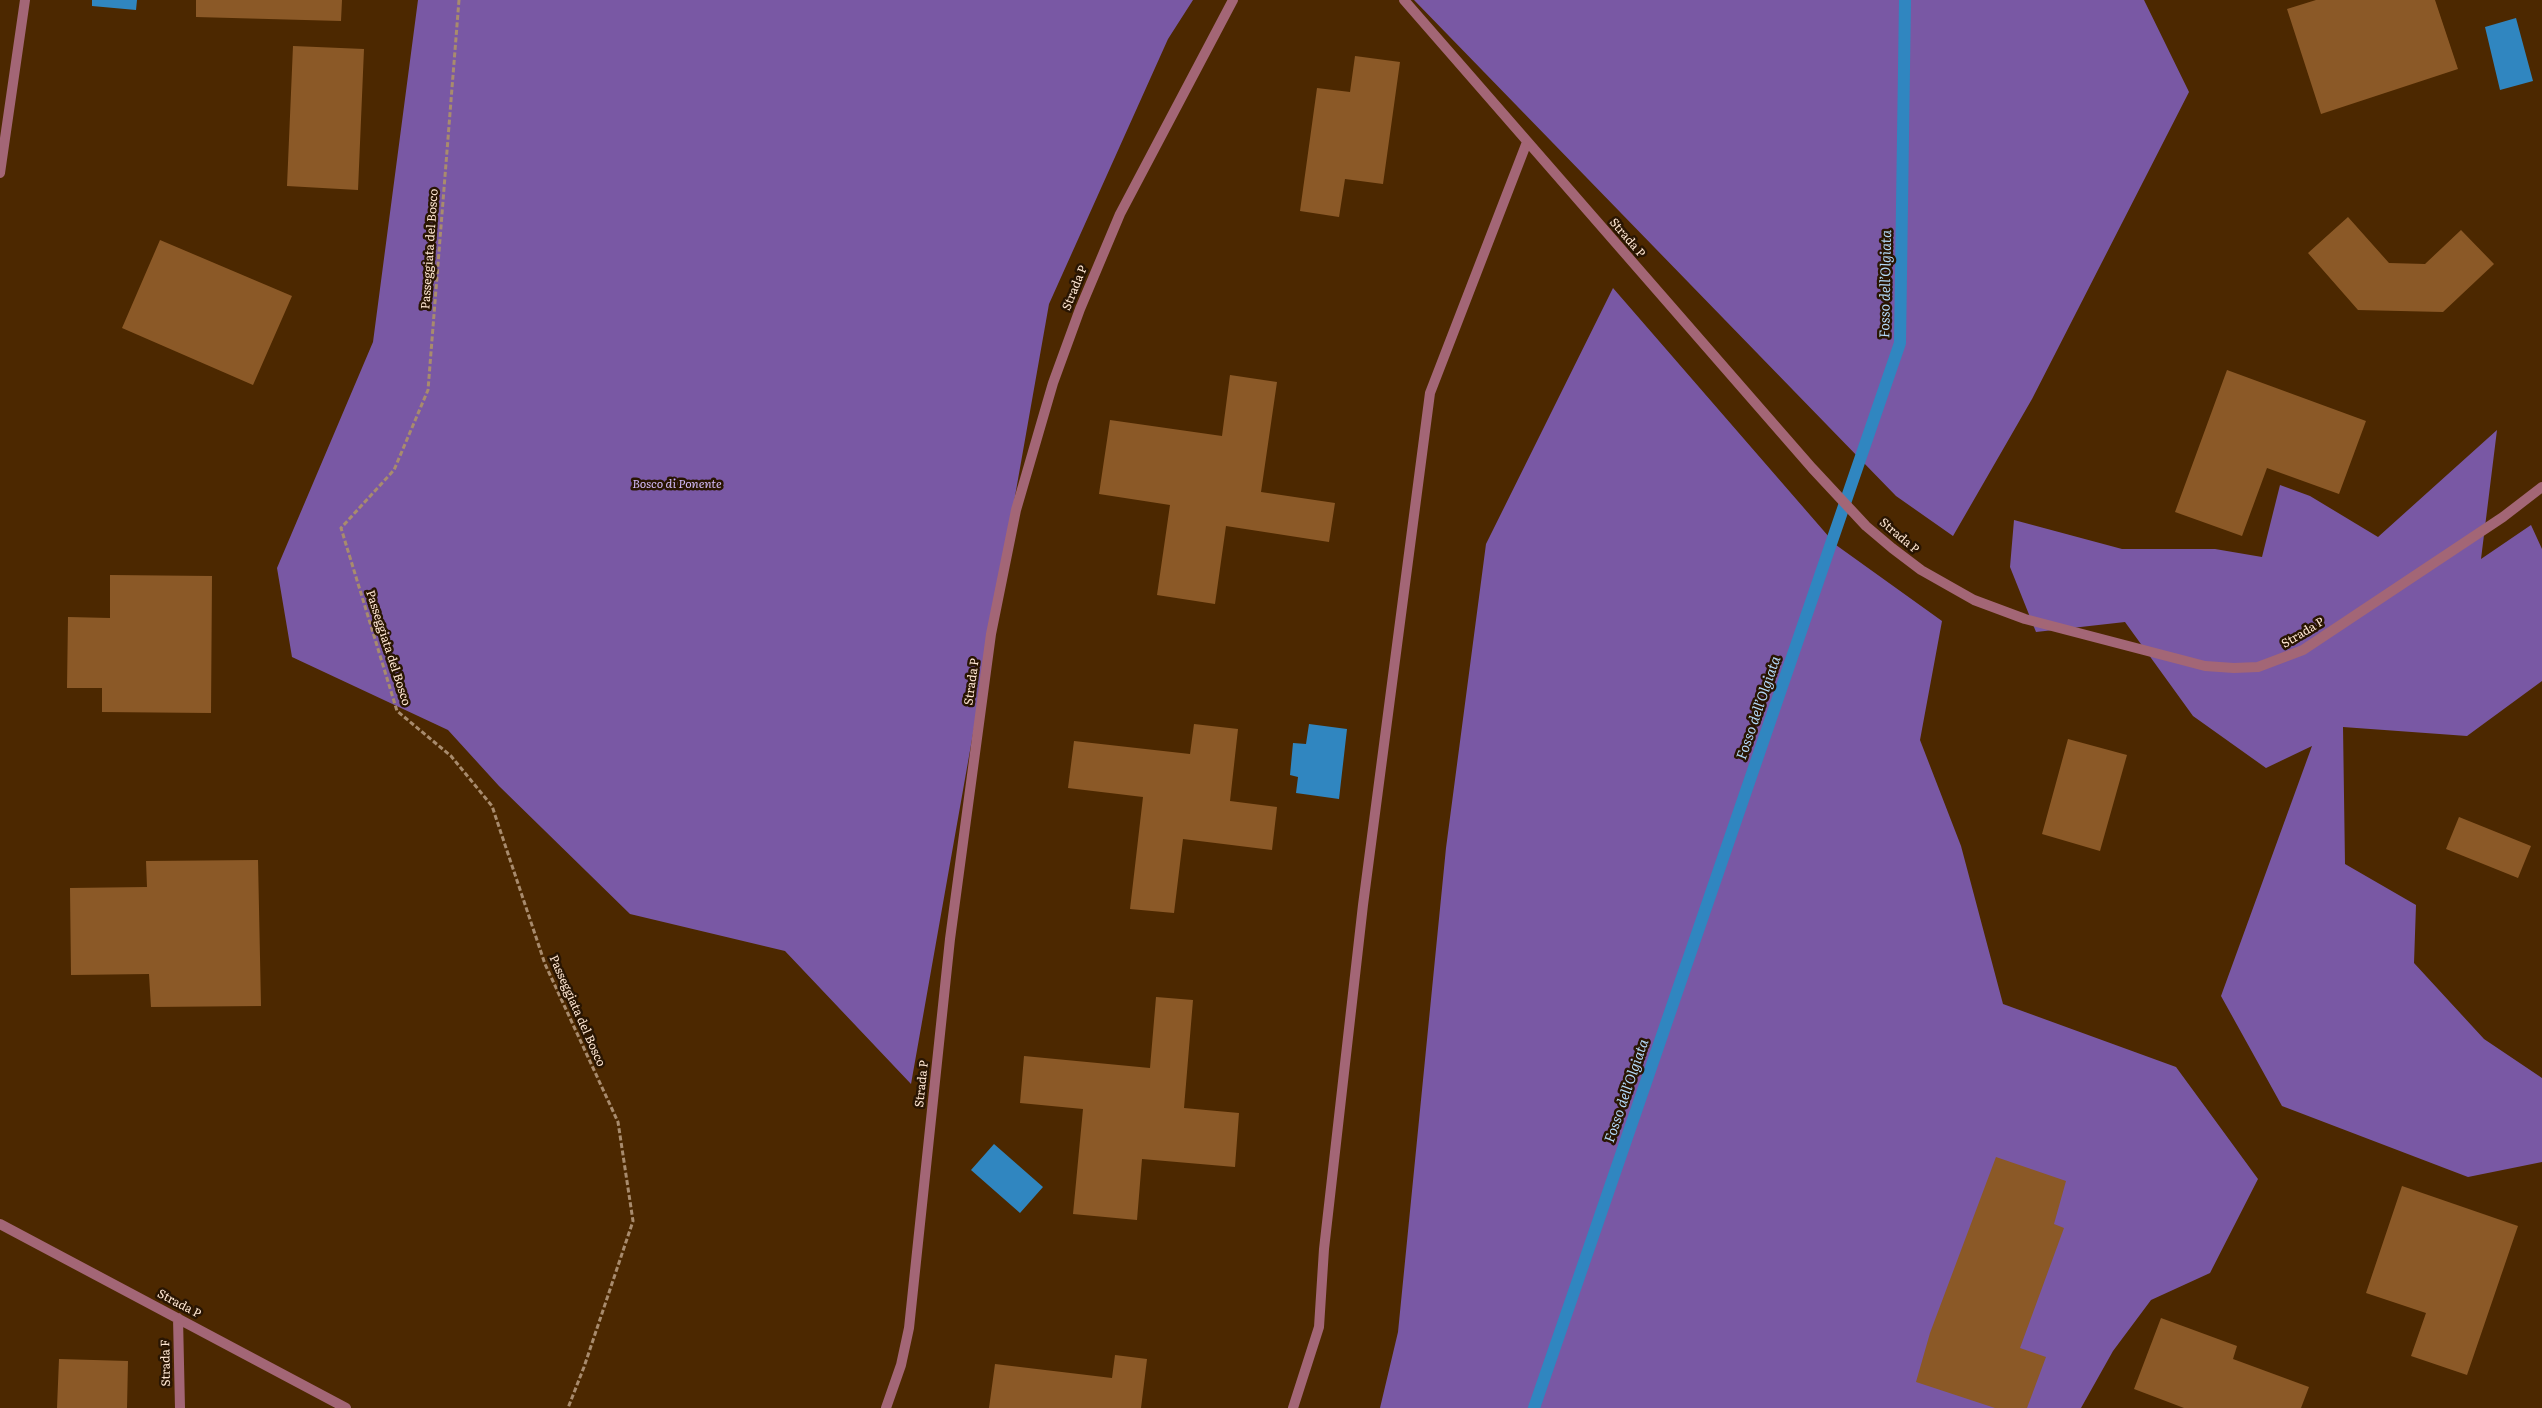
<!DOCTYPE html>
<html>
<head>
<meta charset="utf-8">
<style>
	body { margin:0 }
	canvas { display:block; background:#4c2800 }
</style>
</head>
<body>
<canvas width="2542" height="1408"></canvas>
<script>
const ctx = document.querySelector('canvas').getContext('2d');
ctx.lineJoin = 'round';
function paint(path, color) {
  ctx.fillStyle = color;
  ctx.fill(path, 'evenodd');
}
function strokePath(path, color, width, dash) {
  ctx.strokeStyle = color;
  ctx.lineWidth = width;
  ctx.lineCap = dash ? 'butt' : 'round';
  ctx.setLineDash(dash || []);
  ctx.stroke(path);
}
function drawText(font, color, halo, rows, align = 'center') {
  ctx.font = font + ' Literata,serif';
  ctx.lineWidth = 5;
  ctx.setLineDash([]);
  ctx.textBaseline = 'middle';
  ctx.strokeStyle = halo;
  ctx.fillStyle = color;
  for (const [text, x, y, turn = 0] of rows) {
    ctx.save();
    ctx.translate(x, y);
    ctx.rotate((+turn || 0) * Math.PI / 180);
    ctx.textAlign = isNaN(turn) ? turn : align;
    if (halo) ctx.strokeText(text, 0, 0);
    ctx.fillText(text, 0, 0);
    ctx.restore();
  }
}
paint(new Path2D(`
	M418,0h775l-25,39 -119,265 -138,780 -126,-133 -155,-37 -131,-128 -51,-56 -156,-73 -15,-89 96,-226z
	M1414,0h730l45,92 -157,307 -79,137 -57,-40z
	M1613,288l223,257 106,76 -22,119 41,106 42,158 173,63 82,112 -48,94 -59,27 -38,51 -32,57h-701l18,-76 48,-484 40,-304z
	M2497,430l-16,129 50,-34 11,24v132l-75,55 -124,-9 2,137 71,41 -2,58 70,76 58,39v84l-74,15 -186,-71 -61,-110 91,-250 -46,22 -73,-52 -68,-94 -89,10 -26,-65 4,-47 108,29h93l47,8 18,-72 30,11 68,41z`), '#7958a4');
paint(new Path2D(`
	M92,0h45l-1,10 -44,-4z
	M2516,18l17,63 -33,9 -15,-63z
	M1309,724l38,5 -8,70 -43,-6 2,-16 -8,-2 3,-32 13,1z
	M994,1144l49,43 -23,26 -49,-43z`), '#3086c0');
strokePath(new Path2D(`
	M1534,1408l366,-1065 5,-343`), '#3086c0', 12);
paint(new Path2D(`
	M196,0h146l-1,21 -145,-4z
	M2316,0h119l23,69 -137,45 -34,-105z
	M293,46l71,3 -6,141 -71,-4z
	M1355,56l45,6 -17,122 -38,-5 -6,38 -39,-6 17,-123 33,4z
	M2348,217l41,46 36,1 36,-34 33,34 -51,48 -85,-2 -50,-57z
	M160,240l132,56 -39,89 -131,-57z
	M2227,370l139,51 -27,73 -72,-26 -25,68 -67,-24z
	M1230,375l47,7 -16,110 74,11 -6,39 -103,-16 -11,78 -58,-9 13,-90 -71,-11 11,-74 112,16z
	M110,575l102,1 -1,137 -109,-1v-24h-35l1,-71 42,1z
	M1194,724l44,5 -8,72 47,6 -5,43 -89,-11 -9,74 -44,-4 13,-112 -75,-9 6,-47 116,13z
	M2068,739l59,16 -27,96 -58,-17z
	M2459,817l72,29 -13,32 -72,-29z
	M258,860l3,146 -110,1 -2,-33 -78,1 -1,-87 77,-1 -1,-26z
	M1156,997l37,3 -9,108 55,5 -4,54 -93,-8 -5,61 -64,-6 10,-105 -63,-6 4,-47 126,12z
	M1996,1157l70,24 -12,43 10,4 -44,120 26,9 -19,51h-32l-79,-26 14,-49z
	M2402,1186l116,40 -51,149 -56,-19 15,-43 -60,-20z
	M2161,1318l76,28 -4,13 76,28 -8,21h-117l-50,-19z
	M1115,1355l32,4 -6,49h-152l6,-44 117,14z
	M59,1359l69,2 -1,47h-70z`), '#8b5927');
strokePath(new Path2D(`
	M459,0l-31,390 -34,80 -53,58 56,183 54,45 41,50 53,158 73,158 15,99 -49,146 -16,41`), '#a88b6d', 3, [5, 2.5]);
strokePath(new Path2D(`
	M1404,0l408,468 54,58 26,22 29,22 53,30 51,19 180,47 29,2 24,-1 45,-17 200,-133 39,-30
	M0,173l25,-173
	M0,1224l346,184
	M178,1318l2,90
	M886,1408l15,-43 8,-37 41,-389 41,-305 25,-124 37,-127 27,-74 40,-95 113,-214
	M1293,1408l26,-81 5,-78 39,-344 67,-512 97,-251`), '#a36676', 10);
drawText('12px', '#fee6d2', '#291502', [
	["Strada P",1627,238,49],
	["Passeggiata del Bosco",430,249,-86],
	["Strada P",1075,288,-68],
	["Strada P",1899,536,40],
	["Strada P",2303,633,-31],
	["Passeggiata del Bosco",388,648,72],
	["Strada P",972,682,-82],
	["Passeggiata del Bosco",577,1011,66],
	["Strada P",922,1084,-84],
	["Strada P",179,1304,28],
	["Strada F",166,1363,-91]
]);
drawText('italic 12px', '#d2b9f8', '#291502', [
	["Bosco di Ponente",677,484]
]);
drawText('italic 14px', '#b3daf9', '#291502', [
	["Fosso dell’Olgiata",1886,284,-89],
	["Fosso dell’Olgiata",1759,708,-71],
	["Fosso dell’Olgiata",1627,1091,-71]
]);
</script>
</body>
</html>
